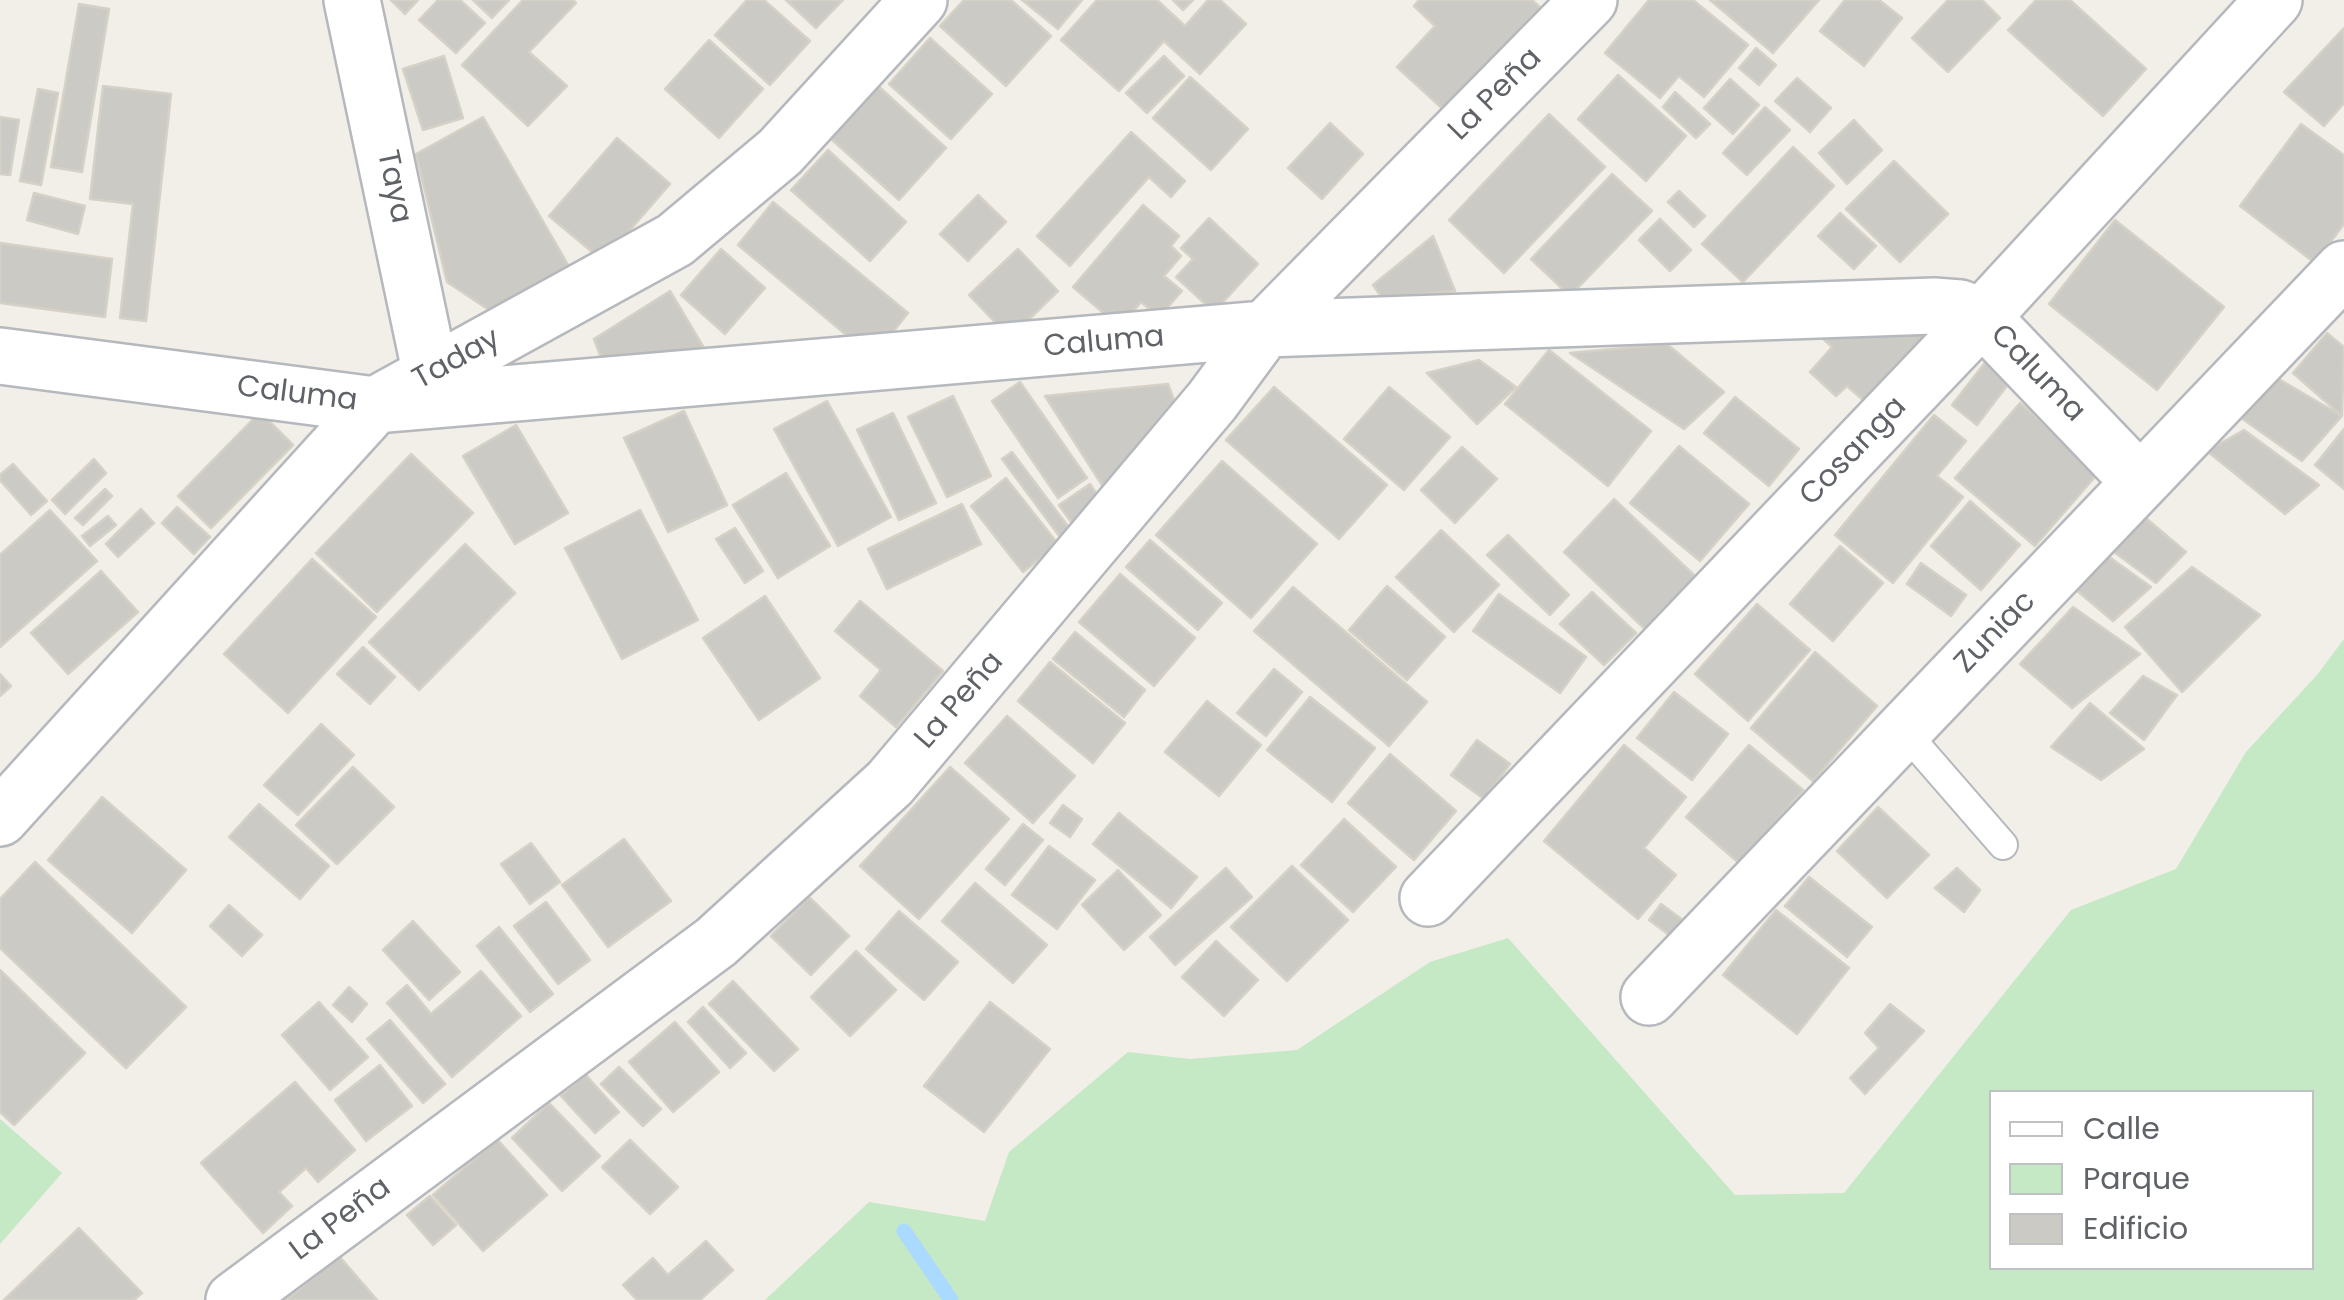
<!DOCTYPE html>
<html>
<head>
<meta charset="utf-8">
<style>
	body { margin:0 }
	#map { position:relative; width:2344px; height:1300px; overflow:hidden; background:#f1efe8; font-family:Poppins,sans-serif }
	canvas { display:block }
	.legend { position:absolute; left:1989px; top:1090px; width:325px; height:180px; box-sizing:border-box; background:#fff; border:2px solid #bfc1c3; margin:0; padding:12px 18px; list-style:none; font-size:30px; color:#5f6368 }
	.legend li { display:flex; align-items:center; gap:20px; height:50px }
	.legend b { width:50px; border:2px solid #bfc1c3 }
</style>
</head>
<body>
<div id="map">
<canvas width="2344" height="1300"></canvas>
<ul class="legend">
<li><b style="height:12px;background:#fff"></b>Calle</li>
<li><b style="height:28px;background:#c5e8c5"></b>Parque</li>
<li><b style="height:28px;background:#cccac5"></b>Edificio</li>
</ul>
</div>
<script>
const ctx = document.querySelector('canvas').getContext('2d');
ctx.lineJoin = 'round';
function paint(path, color) {
  ctx.fillStyle = color;
  ctx.fill(path, 'evenodd');
}
function strokePath(path, color, width, dash) {
  ctx.strokeStyle = color;
  ctx.lineWidth = width;
  ctx.lineCap = dash ? 'butt' : 'round';
  ctx.setLineDash(dash || []);
  ctx.stroke(path);
}
function drawText(font, color, halo, rows, align = 'center') {
  ctx.font = font + ' Poppins,sans-serif';
  ctx.lineWidth = 10;
  ctx.setLineDash([]);
  ctx.textBaseline = 'middle';
  ctx.strokeStyle = halo;
  ctx.fillStyle = color;
  for (const [text, x, y, turn = 0] of rows) {
    ctx.save();
    ctx.translate(x, y);
    ctx.rotate((+turn || 0) * Math.PI / 180);
    ctx.textAlign = isNaN(turn) ? turn : align;
    if (halo) ctx.strokeText(text, 0, 0);
    ctx.fillText(text, 0, 0);
    ctx.restore();
  }
}
paint(new Path2D(`
	M2344,639v661h-1579l104,-98 116,19 24,-69 119,-100 62,7 107,-9 133,-88 78,-24 227,257 109,-2 227,-283 105,-41 70,-117 71,-77zM2312,1092v176h-320v-176z
	M0,1119l62,54 -62,71z`), '#c5e8c5');
strokePath(new Path2D(`
	M904,1231l47,69`), '#aadaff', 15);
const building = new Path2D(`
	M391,0h27l-13,14z
	M438,0h22l25,23 -29,30 -37,-33z
	M473,0h36l-17,18z
	M523,0h50l3,3 -47,49 38,34 -39,40 -66,-61z
	M747,0h17l46,41 -40,44 -55,-50z
	M786,0h57l-27,28z
	M964,0h47l40,36 -45,50 -66,-60z
	M1022,0h60l-24,29z
	M1097,0h60l28,26 23,-26h12l26,24 -46,50 -36,-33 -45,50 -58,-51z
	M1173,0h20l-10,10z
	M1419,0h113l10,9 -97,102 -48,-44 38,-41 -21,-20z
	M1649,0h44l55,45 -44,52 -25,-21 -19,22 -55,-45z
	M1710,0h109l-46,53z
	M1845,0h34l23,18 -38,48 -44,-35z
	M1948,0h34l18,18 -52,54 -36,-34z
	M2036,0h34l76,69 -43,47 -95,-86z
	M79,4l30,5 -27,163 -31,-5z
	M2344,28v75l-20,23 -40,-34z
	M930,38l62,56 -41,45 -62,-55z
	M709,40l54,49 -44,49 -54,-49z
	M1756,48l20,17 -17,20 -20,-17z
	M444,56l19,62 -40,12 -20,-61z
	M1164,56l20,20 -37,37 -21,-20z
	M1618,75l68,61 -40,45 -68,-62z
	M1190,77l58,52 -37,41 -58,-52z
	M1797,78l34,30 -21,24 -35,-31z
	M1730,79l29,26 -26,29 -29,-26z
	M877,85l69,63 -47,52 -70,-63z
	M103,86l68,8 -25,227 -26,-3 13,-114 -43,-5z
	M38,89l20,4 -17,92 -21,-4z
	M1675,92l35,32 -14,14 -33,-31z
	M1765,107l25,23 -43,45 -24,-22z
	M1549,114l56,53 -101,106 -55,-53z
	M0,117l19,3 -9,55 -10,-1z
	M483,117l88,153 -79,42 -45,-30 -31,-128z
	M1854,120l28,30 -35,34 -28,-31z
	M1330,123l33,31 -41,45 -34,-31z
	M2301,124l43,31v69l-29,39 -75,-57z
	M1131,132l54,49 -14,16 -22,-20 -79,89 -33,-30z
	M617,138l53,46 -67,77 -54,-45z
	M1793,147l41,39 -91,96 -41,-38z
	M828,150l78,72 -36,39 -79,-71z
	M1894,161l54,53 -48,48 -54,-53z
	M1612,174l40,37 -82,85 -39,-37z
	M1679,191l26,25 -11,11 -26,-25z
	M34,193l51,13 -7,28 -51,-14z
	M978,195l28,27 -38,39 -28,-27z
	M773,202l135,111 -35,44 -135,-112z
	M1143,205l36,31 -8,10 10,10 -17,20 18,15 -23,26 -18,-15 -21,25 -47,-40z
	M1840,213l36,33 -22,23 -36,-33z
	M1209,218l49,46 -44,48 -38,-35 17,-18 -12,-11z
	M1660,219l31,31 -21,21 -31,-31z
	M2115,220l109,87 -67,83 -108,-86z
	M1433,236l22,55 -73,7 -9,-13z
	M0,243l112,16 -7,58 -105,-14z
	M721,249l44,39 -40,46 -44,-39z
	M1018,249l40,42 -48,47 -41,-43z
	M670,291l34,57 -101,15 -9,-24z
	M1807,324l134,9 -70,74 -24,-21 -11,10 -26,-24 22,-25z
	M2327,333l17,14 -2,69 -49,-43z
	M1667,344l57,48 -40,37 -114,-76z
	M1549,350l102,81 -43,55 -103,-82z
	M1991,355l25,19 -39,51 -25,-20z
	M1479,360l37,27 -39,37 -50,-51z
	M2277,378l65,38 -40,45 -65,-46z
	M1020,382l67,96 -29,20 -66,-97z
	M1168,384l12,32 -71,80 -64,-100z
	M1274,387l113,98 -48,54 -113,-99z
	M1389,387l61,50 -46,53 -60,-51z
	M953,396l38,80 -44,21 -39,-80z
	M1735,397l64,52 -30,37 -65,-53z
	M827,401l64,116 -53,29 -64,-117z
	M2020,403l80,68 -65,75 -80,-68z
	M684,411l43,94 -59,27 -44,-94z
	M260,412l33,33 -82,83 -33,-32z
	M893,413l43,90 -37,17 -42,-90z
	M1934,415l32,26 -29,35 26,21 -70,86 -58,-48z
	M516,425l52,88 -53,31 -52,-88z
	M2344,429v60l-29,-24z
	M2244,430l75,55 -34,29 -78,-63z
	M1679,446l70,58 -49,57 -70,-58z
	M1462,447l35,32 -42,44 -34,-33z
	M1012,452l58,77 -10,8 -58,-78z
	M411,454l62,59 -96,99 -61,-59z
	M94,459l12,14 -41,41 -13,-14z
	M1222,461l95,83 -66,74 -95,-83z
	M13,464l34,37 -16,14 -31,-35v-5z
	M786,473l44,73 -52,32 -45,-73z
	M1006,478l52,66 -35,28 -52,-66z
	M1090,484l16,24 -30,21 -17,-24z
	M105,489l7,7 -29,29 -8,-7z
	M1614,499l83,79 -51,52 -82,-78z
	M1970,501l50,44 -39,45 -50,-44z
	M962,504l19,40 -94,45 -19,-40z
	M177,507l33,30 -16,17 -32,-31z
	M141,509l13,14 -36,34 -12,-13z
	M50,510l47,51 -97,86v-92z
	M640,510l58,110 -76,39 -57,-111z
	M2141,514l45,38 -30,31 -46,-34z
	M108,516l8,9 -26,21 -8,-10z
	M735,528l28,43 -18,12 -29,-44z
	M1441,530l58,55 -45,47 -58,-55z
	M1508,535l61,60 -19,20 -63,-60z
	M1150,540l72,63 -24,27 -72,-63z
	M465,544l50,49 -96,97 -50,-48z
	M1840,546l43,37 -50,58 -43,-37z
	M2105,554l46,33 -38,34 -38,-32z
	M312,559l64,58 -88,96 -64,-59z
	M1921,563l45,32 -15,21 -44,-32z
	M2192,567l68,48 -78,77 -57,-65z
	M101,571l37,41 -70,62 -37,-41z
	M1120,574l75,64 -41,48 -75,-64z
	M1387,586l58,51 -38,43 -58,-50z
	M1293,587l134,115 -38,44 -135,-115z
	M1592,592l44,41 -32,32 -44,-41z
	M1499,594l87,63 -26,36 -87,-62z
	M765,596l55,82 -61,42 -56,-82z
	M860,601l83,70 -47,56 -36,-31 21,-26 -46,-39z
	M1757,604l53,46 -62,71 -53,-47z
	M2073,607l67,47 -68,54 -52,-44z
	M1075,632l70,58 -21,27 -71,-58z
	M363,647l32,30 -25,27 -33,-30z
	M1815,652l62,54 -64,75 -62,-53z
	M1050,662l75,61 -32,40 -75,-62z
	M1274,669l28,23 -36,44 -29,-23z
	M0,674l11,12 -11,10z
	M2143,676l34,19 -33,45 -34,-27z
	M1674,692l54,42 -36,46 -55,-42z
	M1310,697l65,51 -43,54 -65,-52z
	M1207,701l54,44 -42,51 -54,-44z
	M2090,703l54,46 -43,31 -50,-33z
	M1007,716l68,60 -42,47 -68,-60z
	M321,724l33,31 -56,60 -34,-30z
	M1477,740l33,24 -26,35 -33,-24z
	M1624,745l62,52 -42,51 32,27 -38,44 -94,-78z
	M1749,745l54,45 -63,74 -54,-47z
	M1390,754l66,57 -42,49 -66,-57z
	M353,767l41,40 -57,57 -41,-39z
	M950,767l59,52 -90,100 -59,-53z
	M102,797l84,73 -54,63 -84,-73z
	M259,804l70,62 -29,33 -71,-62z
	M1063,805l19,14 -12,18 -20,-14z
	M1878,807l51,48 -42,43 -50,-47z
	M1119,813l78,64 -26,31 -78,-64z
	M1344,819l52,48 -43,45 -52,-47z
	M1023,824l20,16 -38,45 -19,-16z
	M624,839l47,62 -63,46 -46,-62z
	M531,843l29,39 -30,22 -29,-40z
	M1049,846l46,34 -38,49 -45,-34z
	M35,862l151,145 -60,61 -126,-120v-49z
	M1292,866l56,54 -61,61 -56,-54z
	M1226,868l26,29 -77,68 -25,-28z
	M1957,868l23,22 -16,22 -29,-24z
	M1118,870l43,45 -37,35 -42,-45z
	M1809,877l63,50 -25,30 -62,-51z
	M975,883l72,62 -34,38 -71,-62z
	M809,897l40,39 -38,39 -40,-39z
	M546,902l44,58 -32,24 -44,-58z
	M1661,904l23,17 -12,16 -23,-17z
	M229,905l33,30 -20,21 -32,-30z
	M1776,910l73,58 -52,66 -74,-59z
	M899,911l59,51 -34,38 -58,-51z
	M413,921l47,51 -31,28 -46,-50z
	M499,927l54,67 -23,18 -53,-66z
	M1216,941l42,39 -34,36 -42,-39z
	M856,951l40,39 -46,46 -39,-39z
	M0,970l85,83 -71,72 -14,-13z
	M481,971l40,45 -69,61 -65,-74 20,-18 24,29z
	M733,981l65,68 -24,22 -65,-67z
	M349,987l18,17 -15,18 -19,-17z
	M319,1002l49,55 -38,33 -48,-55z
	M990,1002l60,47 -66,83 -60,-46z
	M1890,1004l34,27 -59,63 -15,-16 29,-30 -14,-15z
	M703,1007l43,46 -16,15 -42,-46z
	M390,1020l55,64 -22,19 -56,-64z
	M675,1022l44,50 -46,40 -44,-50z
	M380,1065l32,41 -46,35 -31,-41z
	M619,1067l42,42 -18,17 -42,-42z
	M585,1074l34,38 -24,21 -34,-37z
	M295,1082l60,68 -37,32 -12,-14 -27,24 13,14 -29,27 -62,-70z
	M549,1103l51,53 -38,35 -50,-53z
	M497,1139l50,56 -64,56 -50,-56z
	M630,1140l48,47 -28,27 -48,-47z
	M430,1196l26,29 -23,20 -26,-30z
	M79,1228l63,65 -8,7h-130z
	M706,1241l27,29 -33,30h-63l-14,-15 30,-27 15,17z
	M339,1256l38,44h-91z`);
paint(building, '#cccac5');
strokePath(building, '#d6d1c6', 2.5);
const lane = new Path2D(`
	M1903,730l100,115`);
const street = new Path2D(`
	M352,0l79,375
	M0,356l375,49 890,-76 669,-23 26,2 22,9 158,165
	M0,818l375,-413 300,-165 105,-88 139,-152
	M1428,898l554,-581 292,-317
	M1649,997l695,-728
	M234,1300l482,-358 174,-159 322,-382 53,-72 324,-329`);
strokePath(lane, '#b5b8bc', 32);
strokePath(street, '#b5b8bc', 60);
strokePath(lane, '#fff', 28);
strokePath(street, '#fff', 55);
drawText('30px', '#5f6368', '#fff', [
	["La Peña",1496,95,-45],
	["Taya",393,187,78],
	["Caluma",1104,343,-5],
	["Taday",457,360,-29],
	["Caluma",2037,374,46],
	["Caluma",297,395,7],
	["Cosanga",1854,452,-46],
	["Zuniac",1996,633,-46],
	["La Peña",960,701,-49],
	["La Peña",341,1220,-37]
]);
</script>
</body>
</html>
